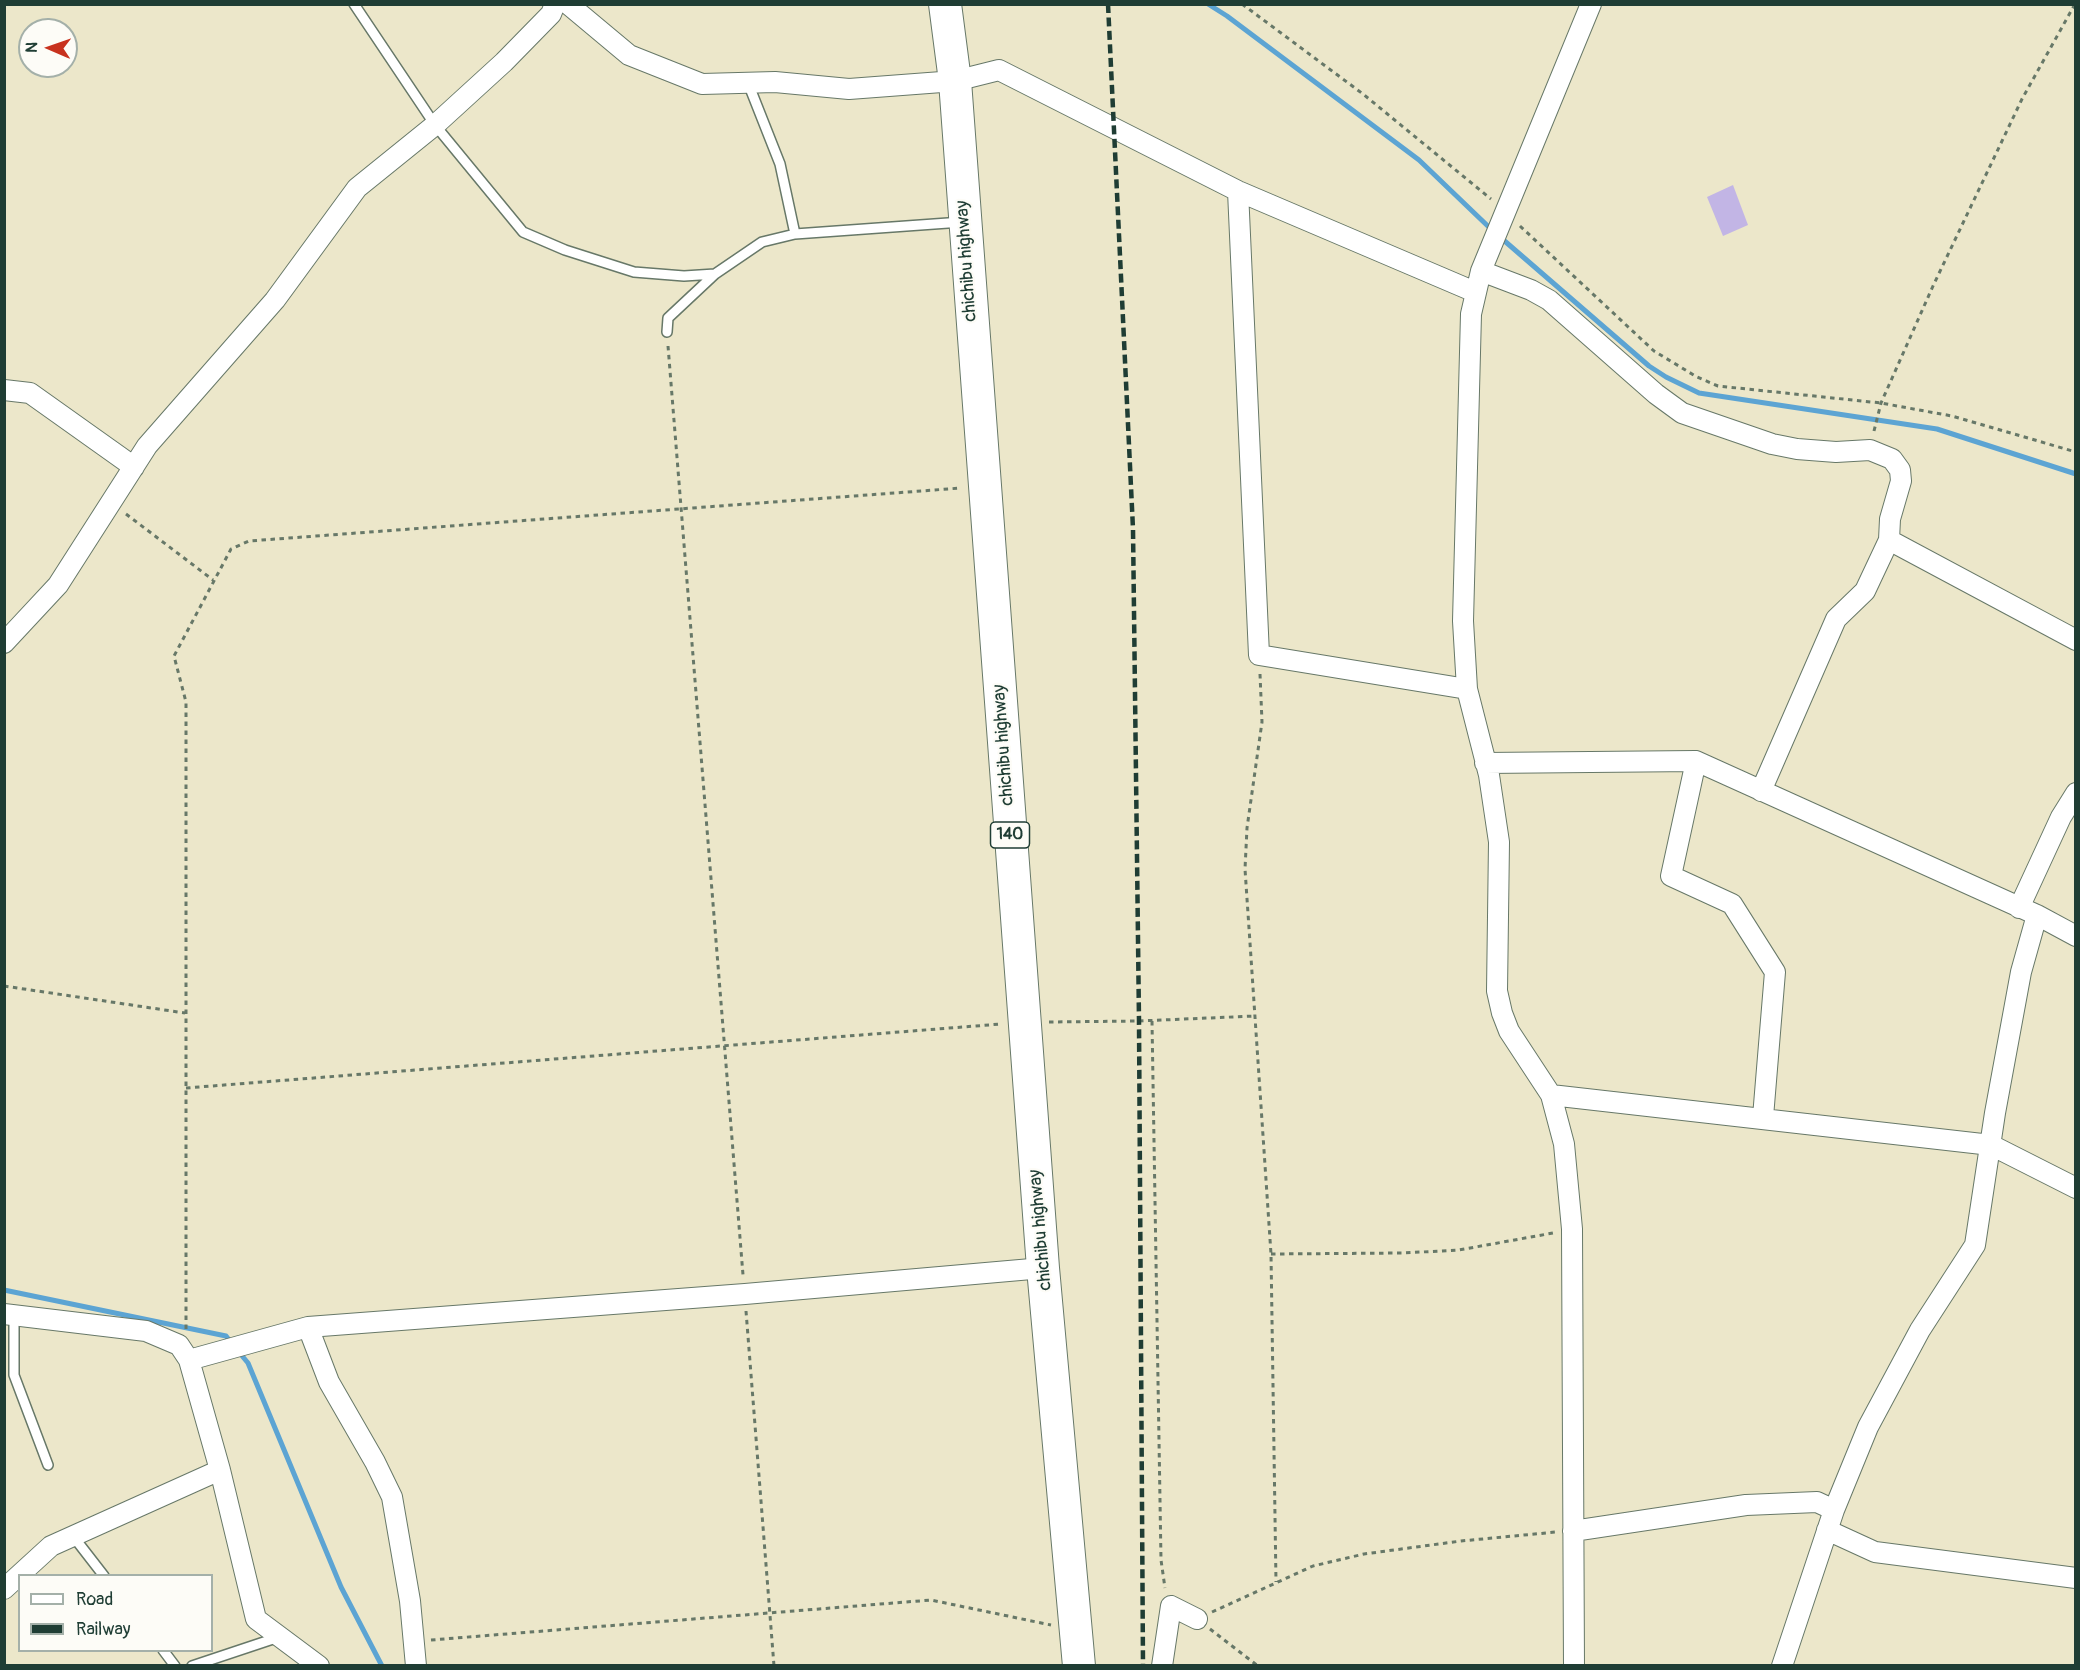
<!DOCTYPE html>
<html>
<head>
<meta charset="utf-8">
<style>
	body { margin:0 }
	#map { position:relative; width:2080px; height:1670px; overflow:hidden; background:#ece7ca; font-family:Pangolin,sans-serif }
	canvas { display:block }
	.frame { position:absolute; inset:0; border:6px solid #1f3d34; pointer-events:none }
	.legend { position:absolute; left:18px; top:1574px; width:195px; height:78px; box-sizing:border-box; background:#fdfcf7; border:2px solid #a4b0a9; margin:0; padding:8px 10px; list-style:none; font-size:18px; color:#1f3d34 }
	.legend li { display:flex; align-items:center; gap:12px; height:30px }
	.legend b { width:30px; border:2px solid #a4b0a9 }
	.north { position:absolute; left:18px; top:18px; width:60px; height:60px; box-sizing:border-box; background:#fdfcf7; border:2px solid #a4b0a9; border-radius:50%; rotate:272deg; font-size:16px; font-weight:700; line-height:24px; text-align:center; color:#1f3d34 }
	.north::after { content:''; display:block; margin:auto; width:21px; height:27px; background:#c8321e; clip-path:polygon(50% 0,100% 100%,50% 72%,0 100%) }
</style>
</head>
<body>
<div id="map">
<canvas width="2080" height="1670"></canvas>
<div class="frame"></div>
<ul class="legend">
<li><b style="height:8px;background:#fff"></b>Road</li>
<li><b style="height:8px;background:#1f3d34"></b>Railway</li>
</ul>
<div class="north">N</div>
</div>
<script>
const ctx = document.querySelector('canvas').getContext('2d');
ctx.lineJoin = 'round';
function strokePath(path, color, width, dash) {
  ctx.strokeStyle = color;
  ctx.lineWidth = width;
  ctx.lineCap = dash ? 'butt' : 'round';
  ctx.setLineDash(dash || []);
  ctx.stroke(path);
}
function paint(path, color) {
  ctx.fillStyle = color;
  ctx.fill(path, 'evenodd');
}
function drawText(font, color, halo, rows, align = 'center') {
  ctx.font = font + ' Pangolin,sans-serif';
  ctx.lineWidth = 4.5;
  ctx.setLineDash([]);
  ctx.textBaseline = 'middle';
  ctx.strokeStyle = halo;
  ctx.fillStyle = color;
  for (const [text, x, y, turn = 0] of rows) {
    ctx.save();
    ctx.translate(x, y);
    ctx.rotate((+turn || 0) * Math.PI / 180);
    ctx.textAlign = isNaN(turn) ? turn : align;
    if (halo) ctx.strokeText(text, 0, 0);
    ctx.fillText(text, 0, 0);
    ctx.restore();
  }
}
strokePath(new Path2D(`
	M1208,4l19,12 192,144 74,71
	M1500,237l149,129 17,11 33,16 238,36 139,45
	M4,1290l222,46 6,8
	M238,1351l10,12 93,224 41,79`), '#5ca4d3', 5);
paint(new Path2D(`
	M1733,185l15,40 -25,11 -16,-39z`), '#c2b5e5');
const service = new Path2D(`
	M354,4l81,121 88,107 42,18 69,22 50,4 31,-2
	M748,83l32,81 15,70
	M667,332l1,-14 47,-44 47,-32 33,-8 167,-12
	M14,1316v59l34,90
	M73,1536l31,40
	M163,1650l12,16
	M192,1666l87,-29`);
const minor = new Path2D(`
	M568,4l61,51 73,29 73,-2 74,7 106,-8 44,-11 239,121 237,101
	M1238,191l21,464 208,34
	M1481,271l50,19 18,10 107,94 26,19 90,31 25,5 39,3 34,-2 22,9 8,11 1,11 -11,38 -1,21 187,100
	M4,390l26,3 104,74
	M4,643l54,-58 89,-139 128,-146 82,-112 78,-63 69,-63 47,-48 4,-10
	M1696,761l-25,115 61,28 43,68 -12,145
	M1485,763l211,-2 341,154 39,21
	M1761,791l75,-172 29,-28 24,-51
	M2019,908l42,-91 15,-24
	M1551,1095l440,50 85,43
	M4,1314l142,17 33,14 10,15 31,110 36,149 63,47
	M308,1327l21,55 46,80 17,35 18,104 6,65
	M189,1360l119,-33 437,-33 298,-26
	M1827,1530l48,22 201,26
	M1573,1531l173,-26 71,-3 17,8
	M4,1589l47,-43 169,-76
	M1162,1666l9,-60 26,13
	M1574,1666l-2,-437 -8,-85 -13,-49 -42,-64 -7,-18 -5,-22 2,-149 -10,-67 -22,-86 -4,-68 8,-307 10,-43 110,-267
	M1782,1666l52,-156 34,-83 52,-97 55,-85 20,-132 26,-141 16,-57`);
const trunk = new Path2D(`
	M945,4l10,77 88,1187 36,398`);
strokePath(service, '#677868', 12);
strokePath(minor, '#677868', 22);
strokePath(trunk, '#677868', 34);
strokePath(new Path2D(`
	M1242,4l121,90 128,105
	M1520,226l134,125 43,26 21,9 163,17 71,13 124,36
	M668,346l75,929
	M1874,431l7,-28 52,-117 89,-187 53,-95
	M126,514l87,66
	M1260,674l2,48 -15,106 -2,41 26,385 5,328
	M4,986l181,27
	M1152,1021l9,539 4,28
	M1049,1022l90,-1 116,-5
	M186,1088l815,-64
	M1271,1254l132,-1 56,-3 94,-17
	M746,1311l28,355
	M186,1329v-627l-12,-46 57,-107 18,-8 712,-53
	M1212,1612l101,-46 51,-12 97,-13 95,-9
	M1210,1629l48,37
	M431,1640l500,-40 120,25`), '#677868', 3, [4.5, 4.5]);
strokePath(service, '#fff', 9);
strokePath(minor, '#fff', 20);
strokePath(trunk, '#fff', 32);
strokePath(new Path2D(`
	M1108,4l25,525 6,492 4,645`), '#1f3d34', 4.5, [9, 4.5]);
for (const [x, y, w] of [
	[1010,835,39]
]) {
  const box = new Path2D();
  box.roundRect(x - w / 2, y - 13, w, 26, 4.5);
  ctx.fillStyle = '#fdfcf7';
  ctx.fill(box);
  strokePath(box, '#1f3d34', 1.5);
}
drawText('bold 16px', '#1f3d34', null, [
	["140",1010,835]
]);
drawText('18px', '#1f3d34', '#fdfcf7', [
	["chichibu highway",967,261,-94],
	["chichibu highway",1004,745,-94],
	["chichibu highway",1041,1230,-95]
]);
</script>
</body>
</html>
